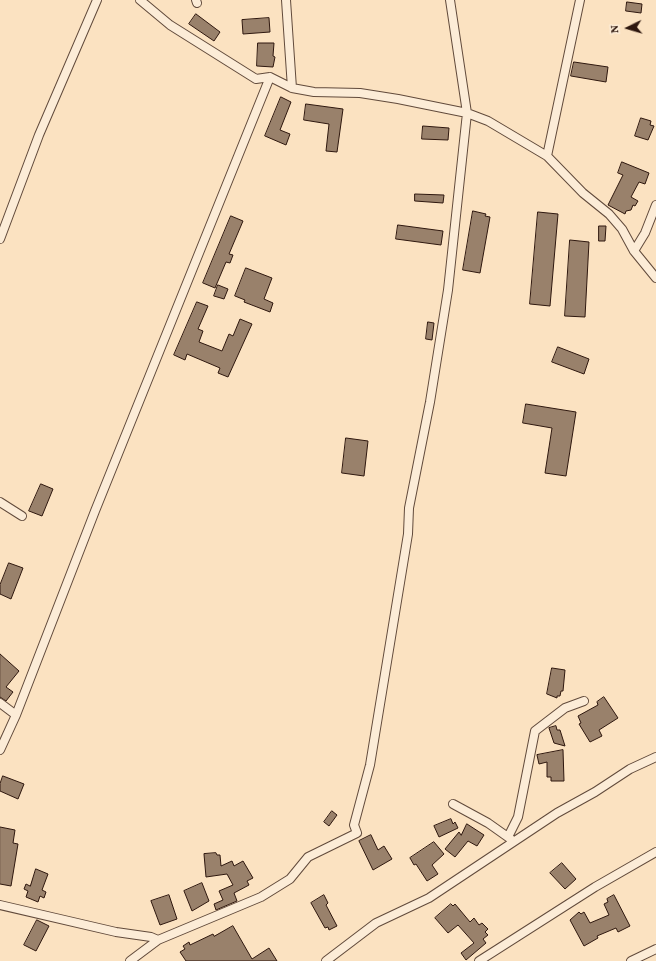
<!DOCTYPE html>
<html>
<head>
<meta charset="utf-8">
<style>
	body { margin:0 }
	#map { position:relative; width:656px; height:961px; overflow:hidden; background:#fbe2c1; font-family:Vollkorn,serif }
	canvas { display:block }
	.north { position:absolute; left:608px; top:8px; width:40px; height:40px; -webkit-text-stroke:3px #fcecd7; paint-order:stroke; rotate:265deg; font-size:11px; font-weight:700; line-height:16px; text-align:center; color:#2e170e }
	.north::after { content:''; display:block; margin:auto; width:14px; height:18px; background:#2e170e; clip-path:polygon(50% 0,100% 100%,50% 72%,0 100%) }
</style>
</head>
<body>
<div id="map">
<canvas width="656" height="961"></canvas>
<div class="north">N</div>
</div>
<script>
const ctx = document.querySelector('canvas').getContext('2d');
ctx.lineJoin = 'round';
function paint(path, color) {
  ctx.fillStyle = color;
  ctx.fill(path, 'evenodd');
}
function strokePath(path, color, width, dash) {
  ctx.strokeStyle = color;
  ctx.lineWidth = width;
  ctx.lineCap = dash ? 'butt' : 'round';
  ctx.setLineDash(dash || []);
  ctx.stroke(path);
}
const building = new Path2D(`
	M627,2l15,2 -1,9 -15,-2z
	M196,14l24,18 -6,9 -25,-17z
	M269,18l1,14 -27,2 -1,-14z
	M258,43h16l-1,13 2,1 -2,10 -16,-1z
	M574,62l34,5 -2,15 -35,-6z
	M281,97l10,5 -11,28 10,4 -4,11 -21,-9z
	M306,104l37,5 -6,43 -11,-1 3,-27 -25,-4z
	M641,118l10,3 -1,4 4,1 -6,14 -13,-4z
	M423,126l26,2 -1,12 -26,-1z
	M622,162l27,11 -4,11 -6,-2 -8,15 7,4 -3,5 -2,-1 -2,5 -5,1 -1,3 -17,-9 15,-30 -5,-2z
	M415,194l29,1 -1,8 -28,-2z
	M473,211l13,3 -1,2 5,1 -10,56 -17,-3z
	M538,212l20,2 -8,92 -20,-2z
	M231,216l12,5 -14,33 4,1 -3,8 -4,-1 -11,26 -12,-5z
	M398,225l45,6 -2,14 -45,-6z
	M599,226h7l-1,15h-6z
	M570,240l19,2 -4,75 -20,-1z
	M246,268l26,10 -8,21 9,4 -3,9 -26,-10 1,-2 -10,-4z
	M218,285l10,4 -4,10 -10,-3z
	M197,302l11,4 -10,23 5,2 -4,11 23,9 7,-17 4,2 7,-17 12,5 -24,53 -10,-4 2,-5 -33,-14 -2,6 -11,-5z
	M428,322l6,1 -2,17 -6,-1z
	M558,347l31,12 -5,15 -32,-12z
	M526,404l50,8 -10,64 -21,-3 7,-45 -29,-5z
	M346,438l22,3 -4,35 -22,-3z
	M41,484l12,5 -11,27 -13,-5z
	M9,563l14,5 -12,31 -11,-5v-9z
	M0,654l19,17 -13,16 7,5 -7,9 -6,-4z
	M552,668l13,2 -2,21h-2l-1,5h-3v2l-10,-4z
	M604,697l14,21 -19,12 3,6 -12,6 -11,-18 2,-1 -3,-7 20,-11 -1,-3z
	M556,726l1,4h3l5,16 -11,-3 -5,-15z
	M563,750l1,31h-13v-4h-4v-15l-8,2 -2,-9z
	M3,776l21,8 -6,15 -18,-8v-7z
	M332,811l5,4 -8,11 -5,-4z
	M451,819l2,5 2,-2 3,6 -19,9 -5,-11z
	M467,824l17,11 -7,11 -9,-5 -13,16 -10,-8 14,-17 2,3z
	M0,827l15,3 -2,13 5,1 -7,42 -11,-2z
	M371,835l7,15 6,-4 8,13 -19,11 -14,-29z
	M434,842l10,12 -12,11 6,9 -11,7 -11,-17 -2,1 -4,-7z
	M216,853l1,2h3l1,11 11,-5 2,5 9,-5 10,17 -6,3 2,4 -15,8 3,8 -21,9 -2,-6 9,-4 -4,-9 14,-6 -6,-11 -21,3 -2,-23z
	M562,863l14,16 -11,10 -15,-16z
	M36,869l12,5 -6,16 4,2 -2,6 -4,-2 -2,6 -12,-5 2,-6 -4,-2 2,-5 4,2z
	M202,883l7,18 -17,10 -8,-20z
	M169,895l8,24 -17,6 -9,-24z
	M324,895l4,8 -2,2 11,21 -8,4 -1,-3 -3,1 -14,-25z
	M614,895l16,31 -12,6 -2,-4 -19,8 1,2 -14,8 -14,-26 9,-8 2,2 3,-2 6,11 19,-8 -5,-11 4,-2 -1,-3z
	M451,904l2,2 2,-2 15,18 4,-4 5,7 3,-2 6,6 -3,3 3,3 -5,4 3,4 -20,17 -5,-7 13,-10 -16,-18 -10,8 -13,-15z
	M37,920l12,6 -13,25 -12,-6z
	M233,926l19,33 17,-11 8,13h-91l-6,-9 5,-3 -2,-3 6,-4 1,3 23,-11 1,2z`);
paint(building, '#99816b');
strokePath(building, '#2e170e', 1);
const minor = new Path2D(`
	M140,0l30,25 86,54 14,-2 22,11 22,4 46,1 38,6 69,14 21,8 59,35 36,37 26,21 13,15 12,22 22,27
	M196,0l1,3
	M286,0l6,88
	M547,156l33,-156
	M0,239l39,-104 58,-135
	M634,251l11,-18 11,-28
	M0,502l22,14
	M0,703l16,12
	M0,750l16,-35 79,-204 175,-434
	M453,804l35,19 24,17
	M508,837l10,-20 17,-86 30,-23 19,-7
	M0,905l116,27 35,5 7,3 103,-43 29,-18 18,-22 49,-24 -3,-8 16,-60 38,-231 1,-26 21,-106 18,-112 19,-177 -17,-113
	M130,961l28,-21
	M326,961l50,-38 53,-25 128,-85 38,-21 35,-23 26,-12
	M479,961l116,-74 61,-35
	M631,961l25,-12`);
strokePath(minor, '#614a3b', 10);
strokePath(minor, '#fcecd7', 8);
</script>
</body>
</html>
